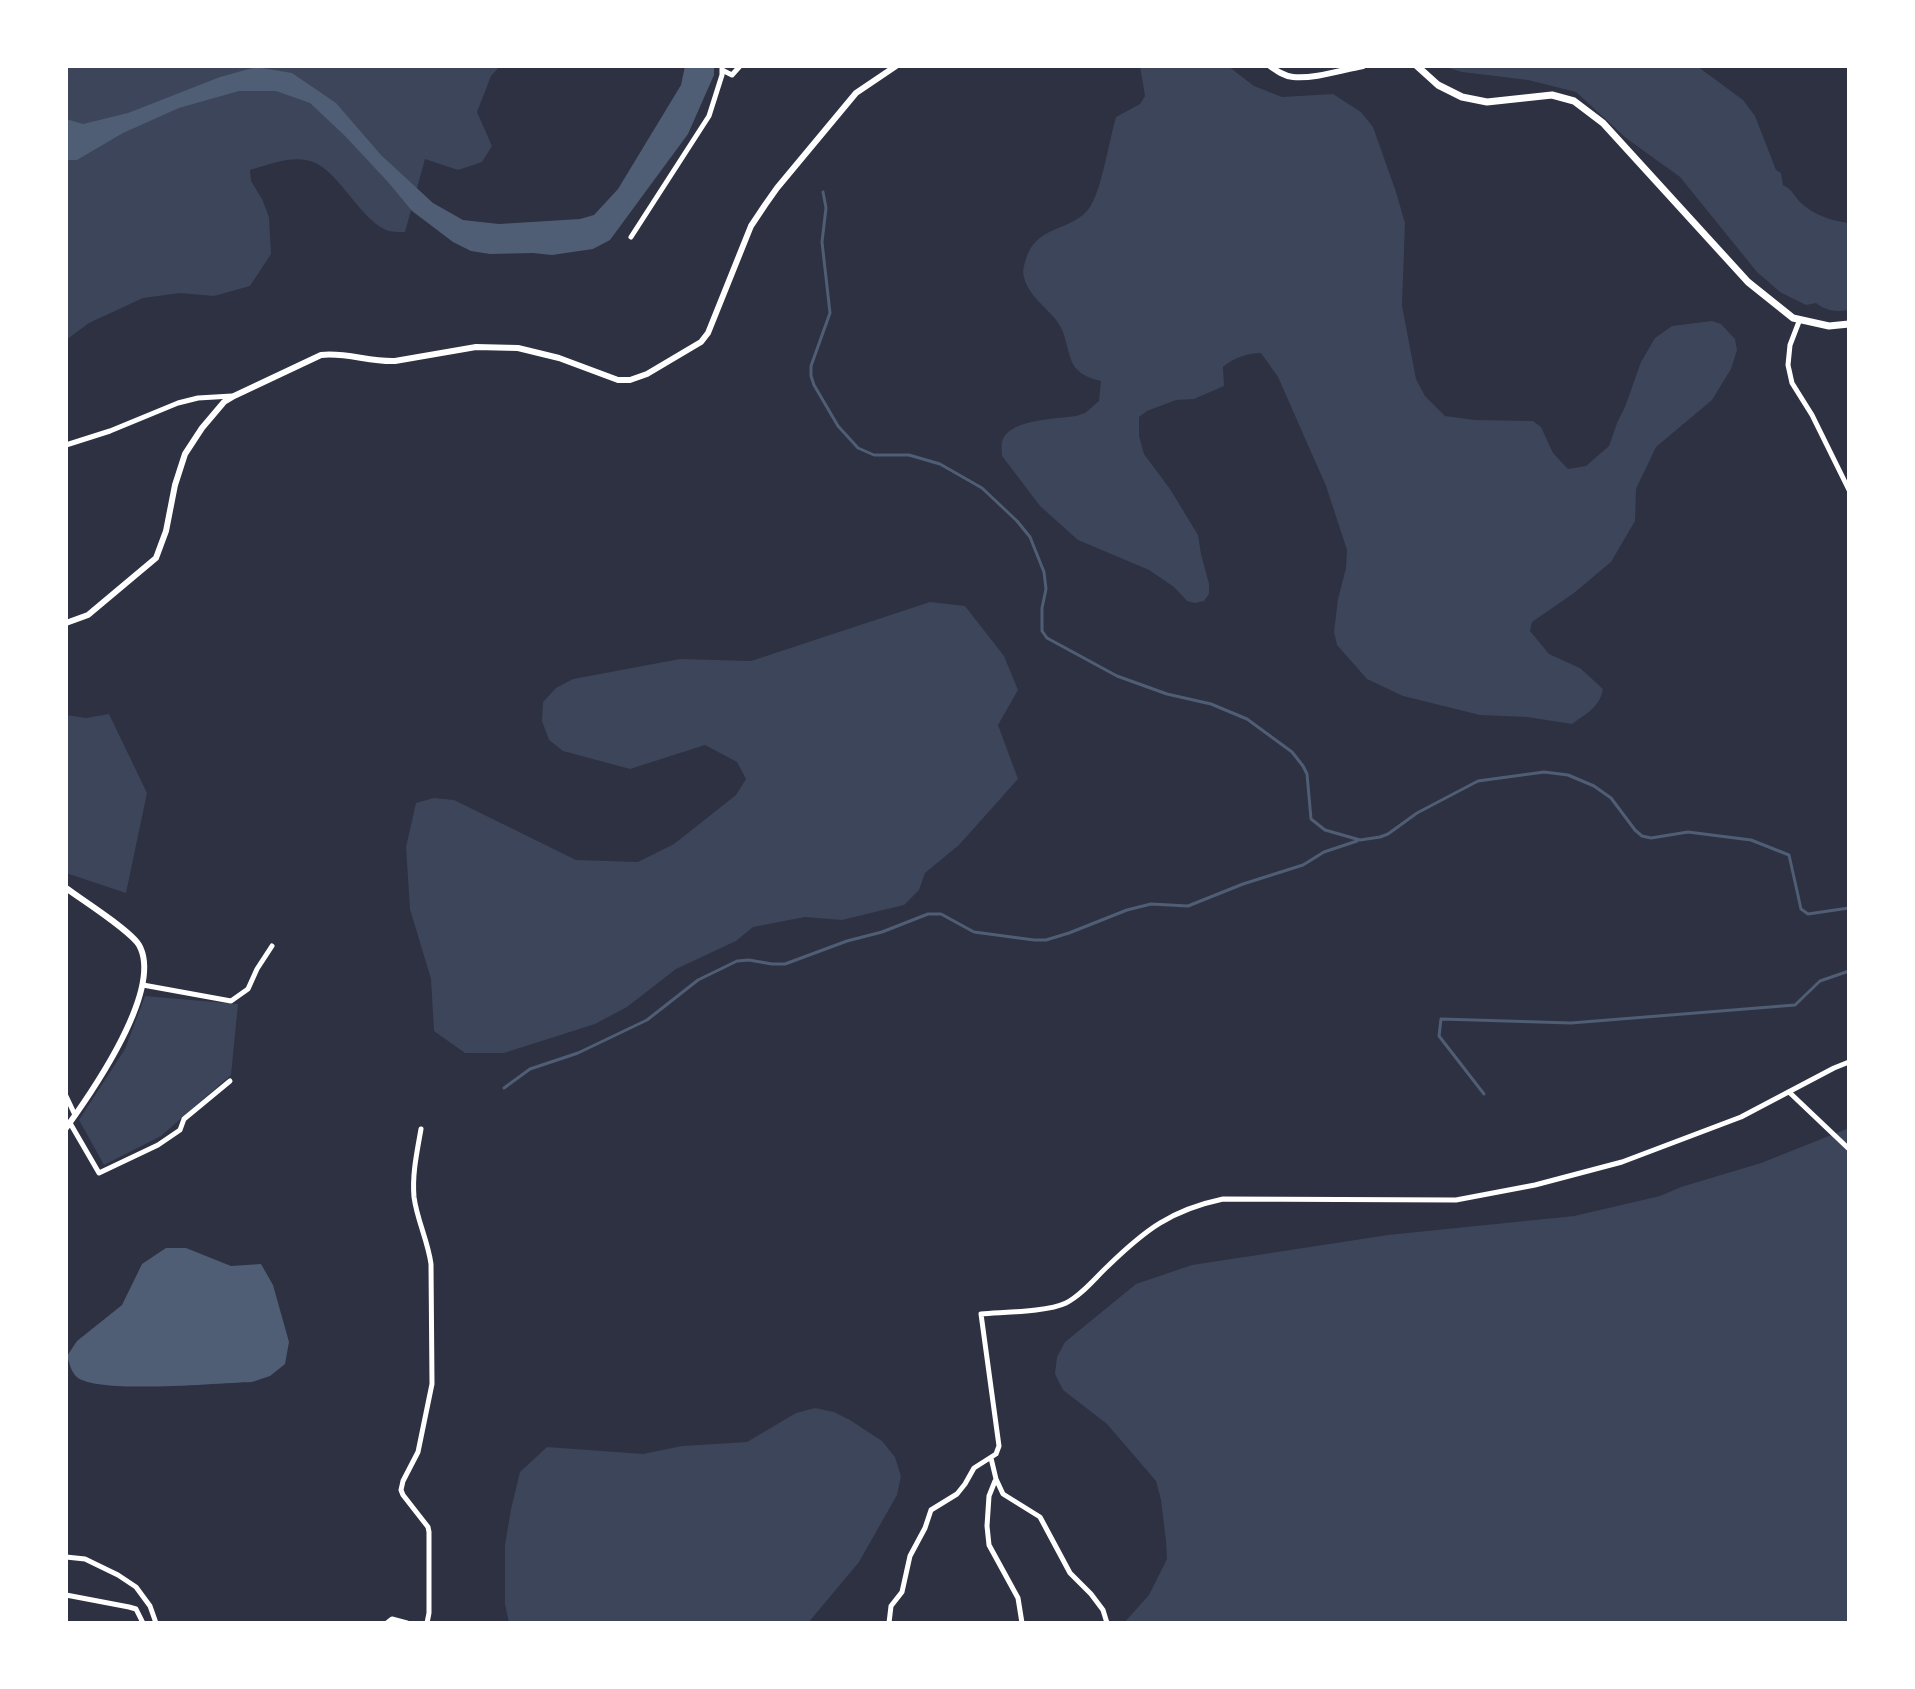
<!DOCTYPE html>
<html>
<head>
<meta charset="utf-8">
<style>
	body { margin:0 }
	#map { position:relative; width:1915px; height:1689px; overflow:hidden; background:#2d3142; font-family:Arial,sans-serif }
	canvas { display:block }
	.frame { position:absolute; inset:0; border:68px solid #fff; pointer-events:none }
</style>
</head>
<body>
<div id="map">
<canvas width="1915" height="1689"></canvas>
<div class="frame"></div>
</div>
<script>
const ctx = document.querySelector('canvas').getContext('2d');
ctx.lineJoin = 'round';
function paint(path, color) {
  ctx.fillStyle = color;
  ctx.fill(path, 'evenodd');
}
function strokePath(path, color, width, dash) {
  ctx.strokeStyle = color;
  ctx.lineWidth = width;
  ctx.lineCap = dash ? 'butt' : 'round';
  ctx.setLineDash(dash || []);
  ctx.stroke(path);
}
paint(new Path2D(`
	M66,66h434l-9,10 -14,36 15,34 -10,16 -24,8 -33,-11 -20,73c-6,0 -14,0 -19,-2 -30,-14 -49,-65 -80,-70 -19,-3 -38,5 -56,10l1,11 11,18 7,18 2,37 -21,32 -36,10 -34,-3 -37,5 -54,25 -23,17z
	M1140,66h88l26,20 28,11 51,-3 28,18 12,15 23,65 9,31 -3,83 14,73 9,17 20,20 30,4 58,1 8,6 12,26 15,16 18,-3 23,-20 8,-23 8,-16 16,-45 14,-24 17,-12 40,-5 9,3 14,15 2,11 -6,19 -19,31 -56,47 -20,42 -1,32 -24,41 -37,31 -42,29 -2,9 19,23 31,14 23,21c-3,18 -17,25 -31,35l-45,-7 -47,-2 -77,-19 -36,-17 -30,-34 -3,-13 4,-33 8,-31 1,-18 -21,-64 -48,-109 -17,-24c-14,0 -27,5 -38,14l1,19 -30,13 -18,1 -29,11 -8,6v19l5,18 26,35 28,46 3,19 8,30v10l-5,7 -9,2 -8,-2 -13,-14 -25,-17 -71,-30 -38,-34 -38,-50c0,-6 -2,-13 2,-19 11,-18 52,-18 72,-21l9,-3 14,-12 2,-20c-34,-8 -29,-23 -38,-49 -8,-21 -34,-32 -39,-55 -2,-7 0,-11 2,-18 10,-33 41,-27 61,-48 14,-15 22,-71 29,-94l24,-13 5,-8z
	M1442,66h255l46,34 12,16 21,54 5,3 2,12c9,4 11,11 18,18 13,12 31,18 48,20v87c-13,2 -23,1 -33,-7l-10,2 -26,-13 -23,-20 -77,-95 -54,-39 -50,-46 -48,-12 -66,-8z
	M930,602l35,4 39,50 14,34 -20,35 20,54 -59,66 -34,28 -6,17 -15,15 -62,15 -37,-3 -52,10 -17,14 -60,28 -49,38 -32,17 -91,29h-39l-31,-22 -3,-52 -21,-70 -4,-62 10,-44 18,-5 20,2 122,60 62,2 36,-18 62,-49 10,-16 -9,-17 -32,-17 -75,24 -67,-18 -14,-11 -7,-19 1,-19 13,-14 17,-9 107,-20 71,2z
	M109,714l38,79 -21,100 -60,-20v-158l20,3z
	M145,996l93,8 -7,71 -70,61 -57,29 -25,-45 46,-71z
	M1849,1128v495h-725l25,-28 18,-36 -1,-18 -5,-41 -5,-19 -49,-57 -44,-34 -8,-16 2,-17 8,-15 71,-58 56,-19 196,-30 186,-19 86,-20 21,-9 80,-24z
	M815,1408l19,4 16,8 32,21 13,16 6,19 -4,19 -38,67 -51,61h-299l-4,-19v-59l6,-36 9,-37 27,-25 96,7 39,-8 65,-4 49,-29z`), '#3c4559');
paint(new Path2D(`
	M685,66h29v9l-26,59 -78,106 -17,9 -41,6 -19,-2 -43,1 -19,-3 -18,-9 -41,-31 -24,-29 -43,-46 -35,-33 -34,-12h-37l-60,17 -56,25 -46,27h-11v-41l17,5 45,-11 92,-36 36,-10 36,6 44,30 45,52 52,48 30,17 36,4 81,-5 14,-4 24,-26 63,-104z
	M166,1248h20l45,18 30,-2 12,21 16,57 -4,22 -15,12 -18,6c-35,1 -149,12 -174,-4 -7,-5 -8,-14 -11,-22l10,-15 45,-36 20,-41z`), '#4f5d75');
strokePath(new Path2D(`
	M823,192l3,16 -4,34 8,71 -19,53v10l3,9 24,41 20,22 16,7h35l31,9 42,24 35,33 13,16 14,35 2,17 -4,19v23l5,7 70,38 50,18 44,10 36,15 45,33 11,14 4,8 4,45 14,11 35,10 20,-3 8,-3 29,-21 61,-32 66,-9 24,3 26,11 17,12 24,32 7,6 9,2 37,-6 63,8 38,15 12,54 7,5 41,-6
	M504,1088l26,-19 48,-16 69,-33 51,-40 39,-19 12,-1 23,4h13l62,-23 35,-9 46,-18h13l33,18 60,8h12l23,-7 58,-23 24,-6 37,2 55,-22 60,-19 21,-13 33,-11
	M1484,1094l-45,-58 2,-17 130,4 224,-18 25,-24 29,-10`), '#4f5d75', 3);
strokePath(new Path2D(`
	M722,70l10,5 8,-9
	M631,237l78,-121 13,-41v-9
	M1800,319l-10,26 -2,20 4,18 20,32 37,75
	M66,445l44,-14 68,-28 20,-5 34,-2
	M143,985l88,16 17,-12 9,-20 15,-23
	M1789,1092l60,57
	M66,1096l9,19
	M70,1123l29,50 59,-28 22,-15 4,-11 46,-38
	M421,1129c-4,23 -9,45 -7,68 3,23 14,44 17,67l1,120 -14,68 -15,29 -2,9 2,5 25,32 1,5v81l-2,10
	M991,1458l5,21 7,15 37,23 30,56 21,21 12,16 4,13
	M995,1481l-6,15 -2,30 2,19 29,53 4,25
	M66,1557l19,2 33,16 18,12 14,19 6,17
	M66,1595l63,12 7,2 7,14
	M387,1623l5,-4 15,4
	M889,1623l2,-17 11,-14 8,-36 15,-28 6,-18 26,-16 8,-10 9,-16 22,-14 3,-8 -18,-132c23,-2 66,-2 85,-11 16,-8 29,-25 42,-37 37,-36 63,-56 115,-67l233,1 79,-15 87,-23 119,-45 93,-49 15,-6`), '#fff', 5);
strokePath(new Path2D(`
	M1270,66c7,5 14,10 23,11 22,2 48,-7 70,-11
	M66,623l22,-8 68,-57 10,-27 9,-46 10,-31 17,-26 22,-26 10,-6 87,-41c25,-3 48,7 74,6l81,-14 42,1 41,10 59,22h12l17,-6 54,-32 7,-9 43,-107 14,-21 12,-17 79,-95 40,-27
	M66,888c16,12 64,42 73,57 25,44 -47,147 -73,183`), '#fff', 6);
strokePath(new Path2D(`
	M1417,66l21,19 24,12 25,5 65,-7 22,6 29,22 145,159 45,36 36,8 20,-2`), '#fff', 7);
</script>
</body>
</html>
